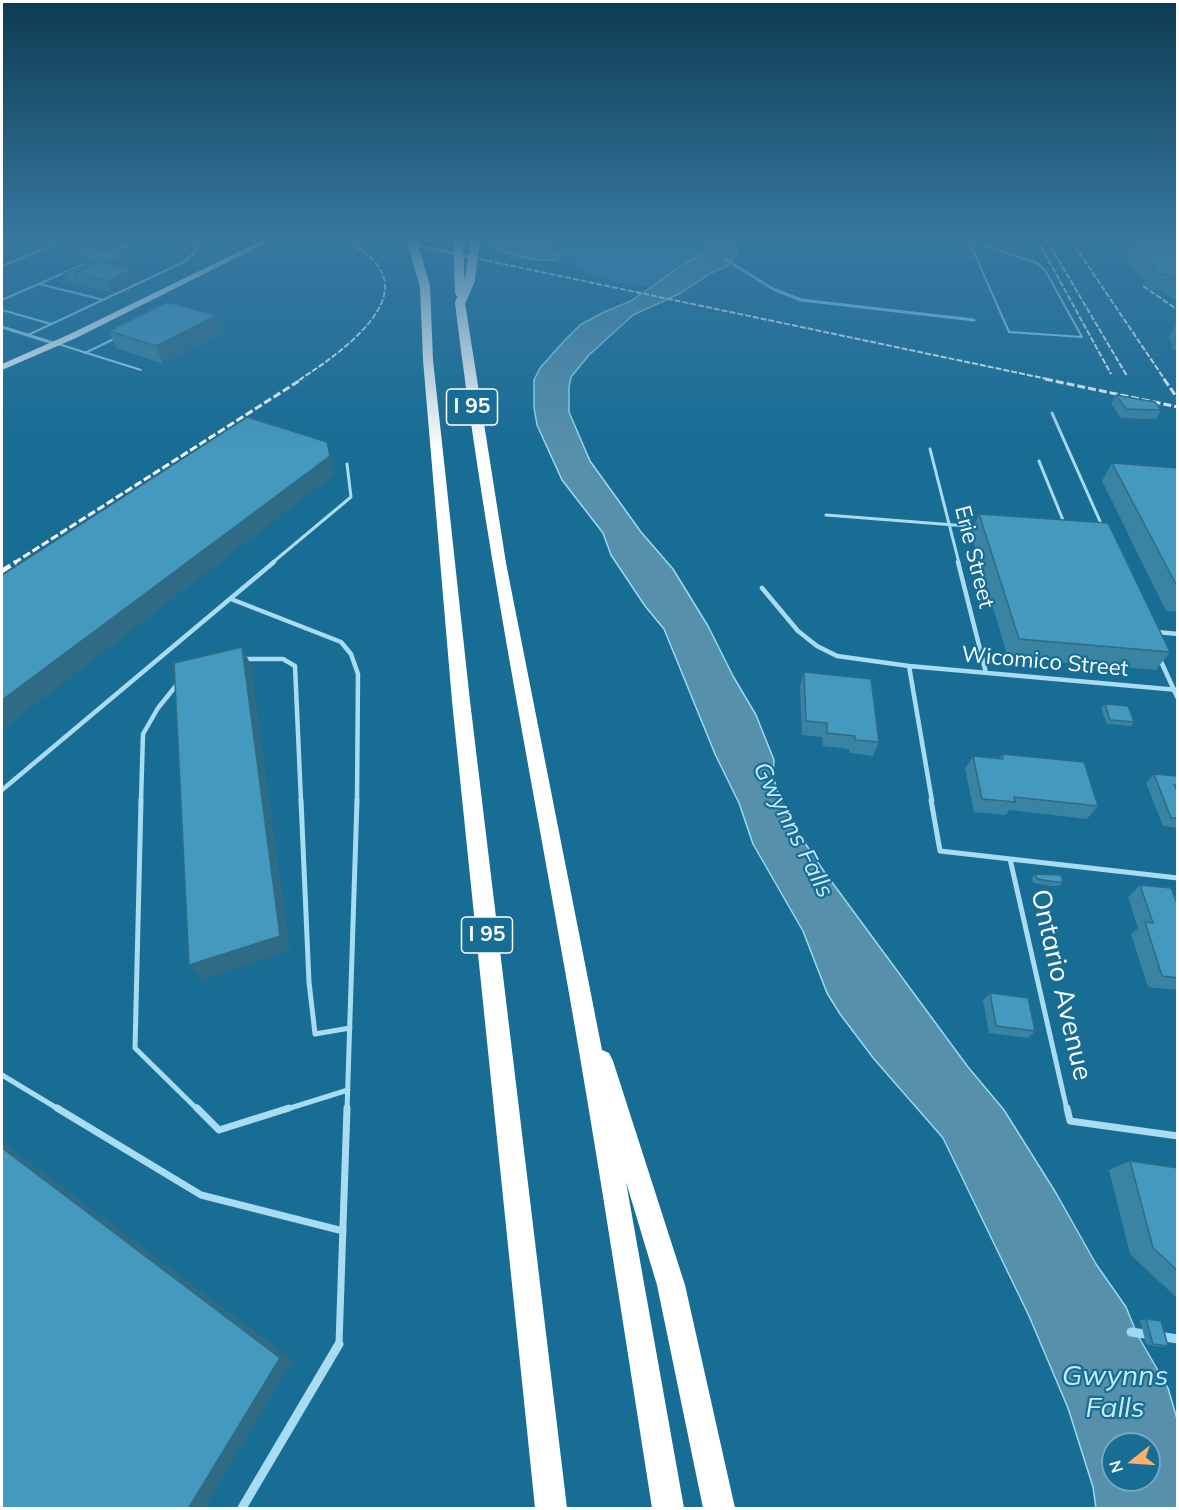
<!DOCTYPE html>
<html>
<head>
<meta charset="utf-8">
<style>
	body { margin:0 }
	#map { position:relative; width:1179px; height:1510px; overflow:hidden; background:#186d95; font-family:Mulish,sans-serif }
	canvas { display:block }
	.frame { position:absolute; inset:0; border:3px solid #fff; pointer-events:none }
	.north { position:absolute; left:1101px; top:1432px; width:60px; height:60px; box-sizing:border-box; background:#186d95; border:2px solid #74a7bf; border-radius:50%; rotate:253deg; font-size:16px; font-weight:700; line-height:24px; text-align:center; color:#fff }
	.north::after { content:''; display:block; margin:auto; width:21px; height:27px; background:#ffaf69; clip-path:polygon(50% 0,100% 100%,50% 72%,0 100%) }
</style>
</head>
<body>
<div id="map">
<canvas width="1179" height="1510"></canvas>
<div class="frame"></div>
<div class="north">N</div>
</div>
<script>
const ctx = document.querySelector('canvas').getContext('2d');
ctx.lineJoin = 'round';
function paint(path, color) {
  ctx.fillStyle = color;
  ctx.fill(path, 'evenodd');
}
function strokePath(path, color, width, dash) {
  ctx.strokeStyle = color;
  ctx.lineWidth = width;
  ctx.lineCap = dash ? 'butt' : 'round';
  ctx.setLineDash(dash || []);
  ctx.stroke(path);
}
function drawText(font, color, halo, rows, align = 'center') {
  ctx.font = font + ' Mulish,sans-serif';
  ctx.lineWidth = 4.5;
  ctx.setLineDash([]);
  ctx.textBaseline = 'middle';
  ctx.strokeStyle = halo;
  ctx.fillStyle = color;
  for (const [text, x, y, turn = 0] of rows) {
    ctx.save();
    ctx.translate(x, y);
    ctx.rotate((+turn || 0) * Math.PI / 180);
    ctx.textAlign = isNaN(turn) ? turn : align;
    if (halo) ctx.strokeText(text, 0, 0);
    ctx.fillText(text, 0, 0);
    ctx.restore();
  }
}
paint(new Path2D(`
	M486,239h229l-2,7 -6,5 -58,36c-16,-3 -70,-10 -77,-24l-24,-2 8,-2 -53,-20 -17,3z`), '#2787b2');
const water = new Path2D(`
	M503,239l36,4 19,12 -2,4c-17,4 -58,-5 -70,-17z
	M715,239h20l3,12 -10,15 -17,7 -30,20 -48,22 -44,40 -18,22 -2,10v25l21,49 51,71 32,37 35,57 25,50 23,39 18,45 -1,16 8,27 12,22 30,45 145,197 36,43 52,83 40,71 30,43 11,27 31,54 9,31v89h-81l-3,-21 -25,-79 -39,-92 -86,-178 -69,-79 -34,-45 -13,-21 -24,-62 -50,-87 -14,-41 -24,-49 -51,-125 -19,-23 -34,-51 -8,-22 -41,-53 -25,-55 -3,-18v-27l6,-12 24,-27 16,-16 22,-12 29,-12 47,-33 29,-17 6,-5zM1113,1444h36v36h-36z`);
paint(water, '#5690ab');
strokePath(water, '#9cdaf3', 1.5);
strokePath(new Path2D(`
	M725,259l48,30 28,11 173,20`), '#9cdaf3', 3);
strokePath(new Path2D(`
	M1131,1332l47,7`), '#9cdaf3', 9);
strokePath(new Path2D(`
	M968,239l41,93 73,5 -37,-67 -8,-7 -66,-22
	M110,253l31,-14
	M2,266l64,-27
	M39,284l65,16
	M2,300l85,-37
	M2,310l49,14
	M28,335l158,-74 15,-16 -29,-6
	M55,343l86,27
	M85,353l33,-16`), '#a9dbf1', 2);
strokePath(new Path2D(`
	M1052,413l51,115
	M930,449l29,114
	M1039,461l26,64
	M826,515l154,12
	M272,563l79,-66 -4,-33`), '#a9dbf1', 3);
strokePath(new Path2D(`
	M958,562l28,111
	M762,588l36,43 19,15 20,10 72,10 269,24
	M231,599l110,43 10,12 7,20 -1,127
	M1157,632l21,2
	M1159,657l15,33
	M242,659h41l12,7 6,135
	M909,666l23,135
	M2,790l272,-228
	M141,801l2,-67 15,-26 21,-26`), '#a9dbf1', 4.5);
strokePath(new Path2D(`
	M141,800l-6,248 63,62
	M301,800l8,182 6,52 35,-6
	M931,800l9,51 238,27
	M1010,859l57,251
	M2,1075l58,35
	M284,1110l64,-20
	M347,1110l10,-310`), '#a9dbf1', 5);
strokePath(new Path2D(`
	M57,1108l144,87 142,36
	M197,1108l22,22 70,-22
	M1067,1108l3,13 108,15
	M339,1344l8,-236`), '#a9dbf1', 7);
strokePath(new Path2D(`
	M2,327l51,16`), '#a9dbf1', 3);
strokePath(new Path2D(`
	M1174,690l4,8`), '#a9dbf1', 5);
strokePath(new Path2D(`
	M242,1508l97,-164`), '#a9dbf1', 9);
paint(new Path2D(`
	M265,239h9l-198,99 -74,32v-6l68,-30z`), '#f3fbff');
paint(new Path2D(`
	M425,283l5,3 3,74 37,341 97,807h-32l-83,-807 -29,-341 -3,-74z
	M460,300l5,3 41,260 96,487 7,3 4,8 72,224 50,223h-32l-46,-223 -31,-103 58,326h-32c-27,-172 -53,-344 -83,-515 -40,-230 -86,-458 -114,-690z`), '#fff');
strokePath(new Path2D(`
	M385,239l667,141
	M1037,239l74,135
	M1046,239l81,137
	M1070,239l95,141
	M1143,286l35,24
	M299,380c28,-18 102,-67 83,-107 -8,-17 -24,-25 -38,-34`), '#fff', 2, [6, 2]);
strokePath(new Path2D(`
	M1045,379l133,28
	M1164,379l14,20
	M14,563l288,-184`), '#fff', 3, [8, 3]);
strokePath(new Path2D(`
	M2,571l14,-9`), '#fff', 4.5, [10, 4.5]);
strokePath(new Path2D(`
	M411,239l14,47
	M458,239l2,53
	M460,303l10,-23 5,-41`), '#fff', 10);
paint(new Path2D(`
	M1107,239h28l43,7v56l-17,-12 -7,1 -10,-7 2,-4 -8,-5 -16,-21 1,-2h-5l-11,-12z
	M73,254l58,8 -9,4 16,15 -26,12 -31,-9 -2,1 -12,-3 -4,-8 20,-8 -3,-7 -5,-1z
	M217,315l6,17 -60,32 -47,-16 -7,-17z
	M1176,324h2v26h-5l-4,-14z
	M1116,395l45,15 -5,9 -35,-1 -10,-14z
	M1112,463l66,5v144l-12,-1 -64,-130z
	M979,514l191,138 -14,18 -148,-12 -37,-125z
	M804,672l75,70 -6,14 -23,-3 -1,-4 -26,-3 -1,-9 -20,-2 -2,-49z
	M1105,704l29,18 -3,4 -24,-2 -6,-16z
	M1002,754l96,52 -11,13 -78,-9 -3,5 -32,-3 -9,-43 8,-13 26,2z
	M1154,774l24,2v52l-15,-2 -17,-43z
	M1035,874l28,8 -4,4h-7l-19,-3 -1,-5z
	M1140,885l34,12 4,-3v96l-30,-3 -17,-53 7,-6 -10,-31z
	M990,993l45,38 -7,7 -39,-5 -6,-33z
	M1130,1161l48,7v131l-48,-45 -21,-84z
	M1146,1319l22,27 -7,1 -15,-3 -6,-24z`), '#3a84a3');
paint(new Path2D(`
	M2,239h15l-15,5z
	M128,254l3,8 -36,16 -13,-4z
	M133,269l5,12 -26,12 -5,-12z
	M77,276l4,8 -2,1 -4,-8z
	M217,315l6,17 -60,32 -7,-18z
	M327,442l8,32 -333,256v-30z
	M242,647l9,18 39,286 -88,29 -13,-15z
	M2,1141l291,219 -89,149h-16l-186,-361z`), '#306b85');
const building = new Path2D(`
	M1116,239h20h-7l-2,5h-6z
	M1129,239l44,2 5,5v34l-9,-6 -7,1 -10,-7h6l-13,-9z
	M89,247l12,3 -16,7 -12,-3z
	M106,248l22,6 -20,9 -7,-2 -26,11 2,4 -2,1 -12,-3 29,-12 -12,-3z
	M101,261l32,8 -26,12 -32,-9z
	M167,302l50,13 -61,31 -47,-15z
	M1116,395l39,7 6,8 -35,-1z
	M247,417l80,25 3,14 -328,244v-125z
	M1112,463l66,5v120z
	M979,514l129,9 62,129 -151,-13z
	M242,647l38,289 -91,29 -15,-302z
	M804,672l67,7 8,63 -24,-2v-4l-28,-3v-10l-21,-2z
	M1105,704l23,2 6,16 -24,-2z
	M1002,754l82,8 14,44 -84,-9 1,5 -33,-3 -9,-43 30,3z
	M1154,774l24,2v9h-4l4,7v26h-7z
	M1035,874l26,1 2,7h-7l-19,-3z
	M1140,885l31,3 7,18v72l-16,-2 -17,-54 8,1z
	M990,993l38,5 7,33 -39,-5z
	M2,1148l278,210 -92,151h-186z
	M1130,1161l48,7v103l-25,-23z
	M1146,1319l15,2 7,25 -15,-2z`);
paint(building, '#4499be');
strokePath(building, '#306b85', 1.5);
const sky = ctx.createLinearGradient(0, 0, 0, 450);
sky.addColorStop(0, '#0d3c52');
sky.addColorStop(0.53, '#3778a0');
sky.addColorStop(1, '#3778a000');
ctx.fillStyle = sky;
ctx.fillRect(0, 0, 1179, 450);
for (const [x, y, w] of [
	[472,407,51],
	[487,935,51]
]) {
  const box = new Path2D();
  box.roundRect(x - w / 2, y - 18, w, 36, 4.5);
  ctx.fillStyle = '#186d95';
  ctx.fill(box);
  strokePath(box, '#fff', 1.5);
}
drawText('bold 21px', '#fff', null, [
	["I 95",472,407],
	["I 95",487,935]
]);
drawText('22px', '#fff', '#186d95', [
	["Erie Street",974,557,76],
	["Wicomico Street",1045,662,5]
]);
drawText('italic 24px', '#c8ebf9', '#186d95', [
	["Gwynns Falls",793,830,63]
]);
drawText('27px', '#fff', '#186d95', [
	["Ontario Avenue",1061,985,77]
]);
drawText('italic 28px', '#c8ebf9', '#186d95', [
	["Gwynns",1115,1377],
	["Falls",1115,1409]
]);
</script>
</body>
</html>
